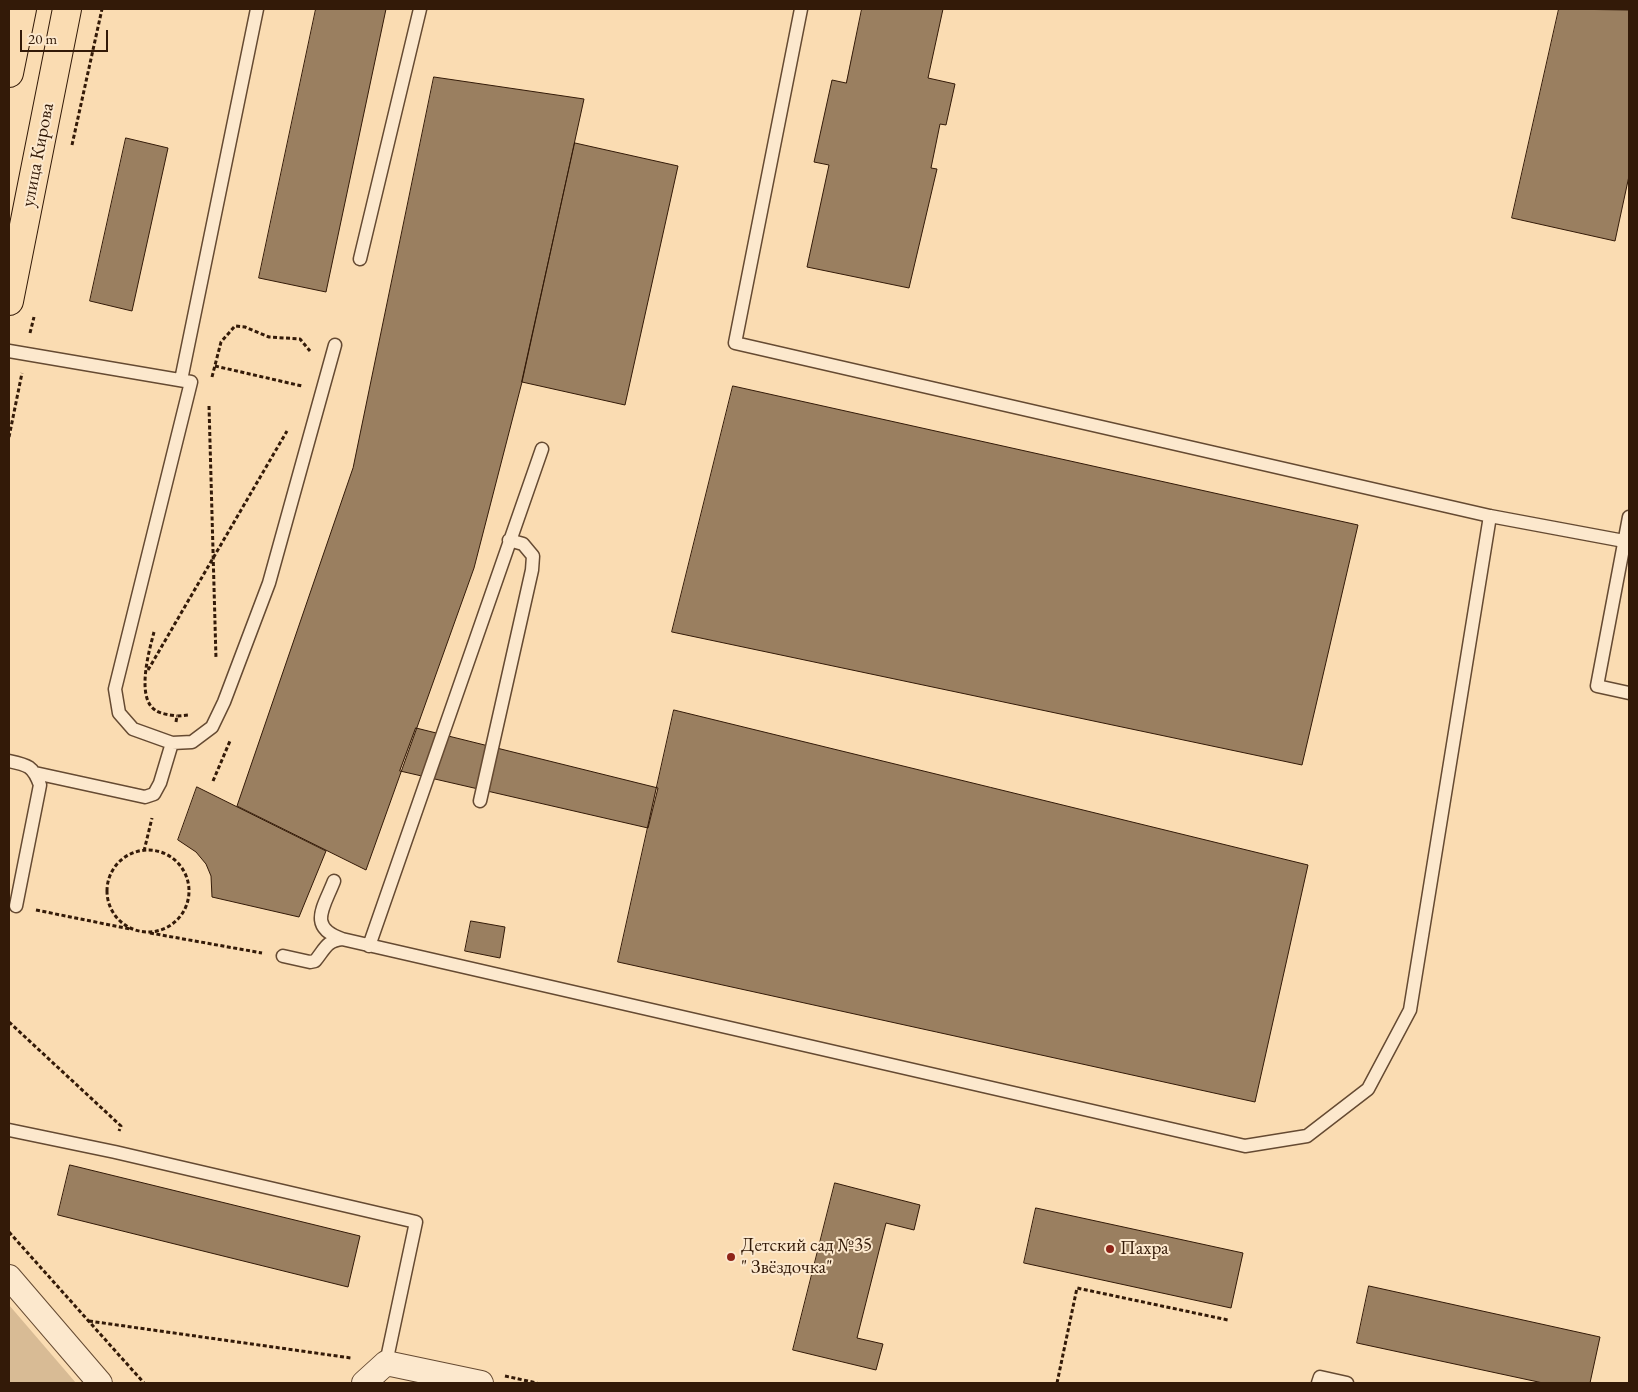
<!DOCTYPE html>
<html>
<head>
<meta charset="utf-8">
<style>
	body { margin:0 }
	#map { position:relative; width:1638px; height:1392px; overflow:hidden; background:#fadcb2; font-family:"EB Garamond",serif }
	canvas { display:block }
	.frame { position:absolute; inset:0; border:10px solid #331a08; pointer-events:none }
	.scale { position:absolute; left:20px; top:30px; width:88px; height:22px; box-sizing:border-box; border:2px solid #331a08; border-top:0; padding-left:6px; font-size:15px; line-height:18px; white-space:nowrap; color:#331a08; -webkit-text-stroke:4px #fce8cd; paint-order:stroke }
</style>
</head>
<body>
<div id="map">
<canvas width="1638" height="1392"></canvas>
<div class="frame"></div>
<div class="scale">20 m</div>
</div>
<script>
const ctx = document.querySelector('canvas').getContext('2d');
ctx.lineJoin = 'round';
function paint(path, color) {
  ctx.fillStyle = color;
  ctx.fill(path, 'evenodd');
}
function strokePath(path, color, width, dash) {
  ctx.strokeStyle = color;
  ctx.lineWidth = width;
  ctx.lineCap = dash ? 'butt' : 'round';
  ctx.setLineDash(dash || []);
  ctx.stroke(path);
}
function drawText(font, color, halo, rows, align = 'center') {
  ctx.font = font + ' "EB Garamond",serif';
  ctx.lineWidth = 4;
  ctx.setLineDash([]);
  ctx.textBaseline = 'middle';
  ctx.strokeStyle = halo;
  ctx.fillStyle = color;
  for (const [text, x, y, turn = 0] of rows) {
    ctx.save();
    ctx.translate(x, y);
    ctx.rotate((+turn || 0) * Math.PI / 180);
    ctx.textAlign = isNaN(turn) ? turn : align;
    if (halo) ctx.strokeText(text, 0, 0);
    ctx.fillText(text, 0, 0);
    ctx.restore();
  }
}
paint(new Path2D(`
	M9,1305l67,78h-67z`), '#d8bb95');
const building = new Path2D(`
	M316,9h70l-60,283 -67,-14z
	M862,9h81l-15,69 27,6 -9,41 -6,-1 -9,44 6,1 -28,119 -102,-21 22,-102 -15,-3 18,-82 14,3z
	M1559,9l70,1v166l-14,65 -103,-23z
	M434,77l150,22 -62,283 -48,186 -108,302 -129,-64 116,-338z
	M126,138l42,10 -36,163 -42,-10z
	M575,143l103,23 -53,239 -103,-23z
	M733,386l625,139 -56,240 -630,-133z
	M674,710l634,155 -53,237 -637,-140z
	M416,728l242,60 -10,40 -248,-57z
	M197,787l129,64 -27,66 -87,-20 -1,-21 -5,-12 -10,-12 -18,-12z
	M471,921l34,6 -5,31 -35,-7z
	M70,1165l290,71 -12,51 -290,-72z
	M835,1183l85,22 -6,25 -28,-7 -29,115 26,6 -7,26 -83,-20z
	M1036,1208l207,45 -12,55 -207,-45z
	M1369,1286l231,51 -10,46h-47l-186,-40z`);
paint(building, '#9a7f60');
strokePath(building, '#331a08', 1);
const service = new Path2D(`
	M801,9l-66,334 755,173 134,25
	M360,259l60,-250
	M9,351l182,31 -76,307 4,24 14,16 39,14
	M181,380l76,-371
	M1629,517l-32,169 32,7
	M9,761c19,4 24,5 31,24l-24,121
	M35,773l110,24 9,-3 6,-11 12,-40 20,-1 20,-15 12,-25 45,-119 66,-238
	M480,801l52,-231 1,-14 -10,-12 -14,-4
	M334,881c-10,26 -27,46 8,58l903,207 62,-10 61,-47 42,-79 80,-494
	M369,946l173,-497
	M283,956l27,6 5,-1c10,-12 11,-20 27,-22
	M9,1130l106,22 301,70 -30,141
	M1318,1383l2,-6 27,6`);
const minor = new Path2D(`
	M9,1277l91,106
	M364,1383l22,-20 95,20`);
const primary = new Path2D(`
	M9,73l13,-64
	M9,301l58,-292`);
strokePath(service, '#654a32', 15);
strokePath(minor, '#654a32', 26);
strokePath(primary, '#331a08', 30);
strokePath(new Path2D(`
	M72,145l30,-136
	M30,333l4,-16
	M215,366l87,20
	M212,377l9,-35 14,-16 10,1 24,10 31,2 10,12
	M209,406l7,253
	M9,437l13,-64
	M154,632c-5,19 -18,65 1,78 5,4 16,5 22,6
	M148,670l139,-239
	M176,722l1,-6 12,-1
	M213,781l17,-40
	M107 891a41 41 0 1 1 82 0a41 41 0 1 1-82 0Z
	M144,851l8,-33
	M36,910l94,19
	M150,933l112,20
	M9,1022l112,104 -2,5
	M9,1232l135,151
	M89,1321l262,37
	M505,1376l32,7
	M1057,1383l20,-95 151,32`), '#331a08', 3, [4, 2.5]);
strokePath(service, '#fce8cd', 12);
strokePath(minor, '#fce8cd', 24);
strokePath(primary, '#fadcb2', 28);
for (const [x, y, r, color] of [
	[1110,1249,5,"#8f2418"],
	[731,1257,5,"#8f2418"]
]) {
  const dot = new Path2D();
  dot.arc(x, y, r, 0, 2 * Math.PI);
  ctx.fillStyle = color;
  ctx.fill(dot);
  strokePath(dot, '#fce8cd', 2);
}
drawText('19px', '#331a08', '#fce8cd', [
	["улица Кирова",38,155,-79]
]);
drawText('19px', '#331a08', '#fce8cd', [
	["Детский сад №35",741,1246],
	["\" Звёздочка\"",741,1268],
	["Пахра",1120,1249]
], 'left');
</script>
</body>
</html>
